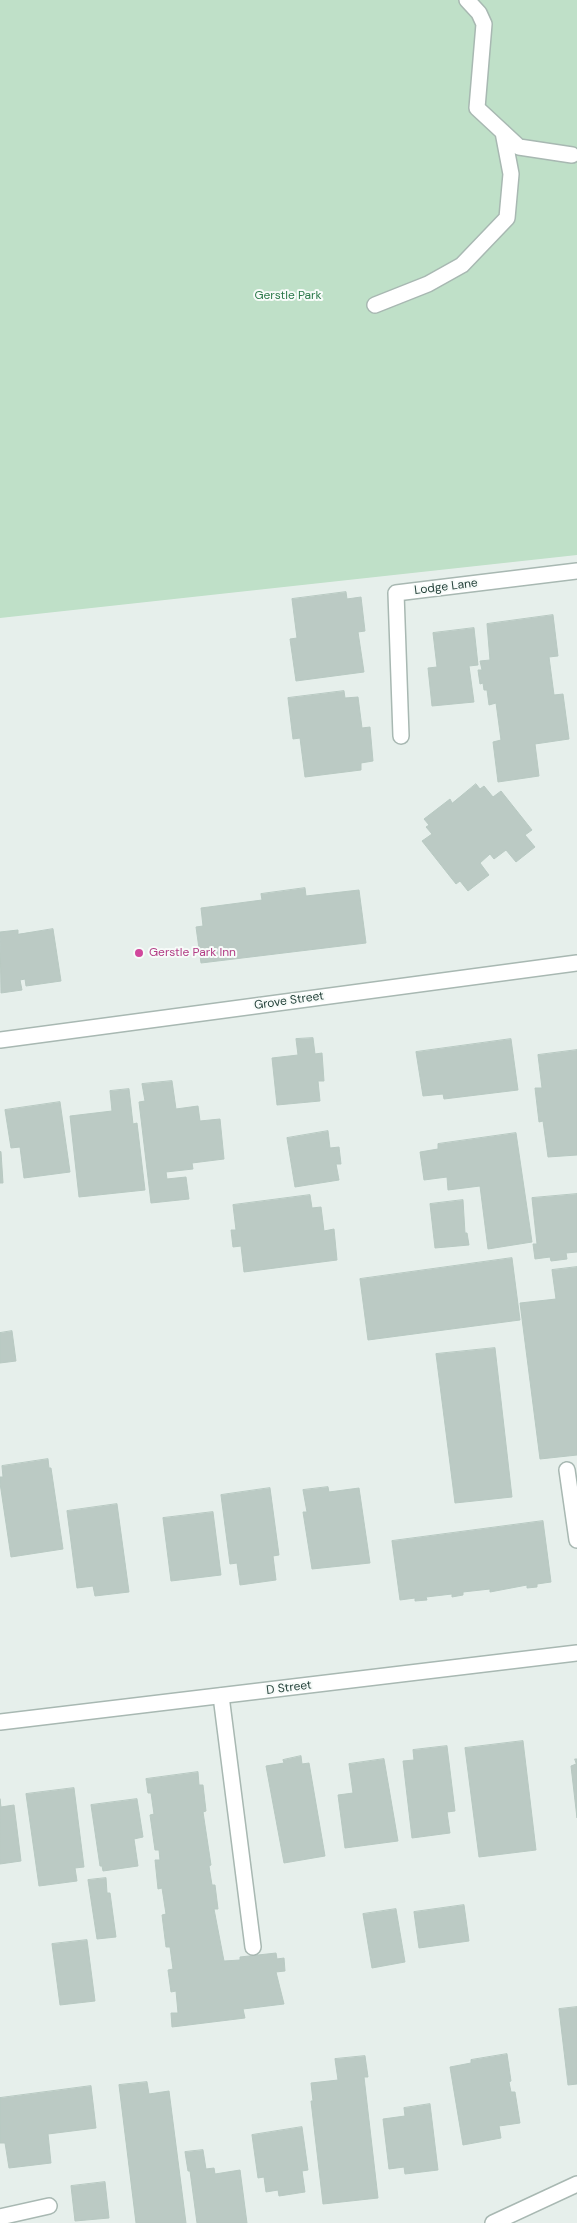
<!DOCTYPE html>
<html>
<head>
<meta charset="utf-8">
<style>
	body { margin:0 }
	canvas { display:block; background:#e6efeb }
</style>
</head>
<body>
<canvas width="577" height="2223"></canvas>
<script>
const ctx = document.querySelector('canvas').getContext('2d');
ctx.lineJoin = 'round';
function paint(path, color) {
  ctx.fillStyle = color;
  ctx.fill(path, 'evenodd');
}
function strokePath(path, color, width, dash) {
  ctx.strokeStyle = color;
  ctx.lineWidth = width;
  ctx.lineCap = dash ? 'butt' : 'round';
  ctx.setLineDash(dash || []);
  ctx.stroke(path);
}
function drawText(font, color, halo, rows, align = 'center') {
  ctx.font = font + ' "DM Sans",sans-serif';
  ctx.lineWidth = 4;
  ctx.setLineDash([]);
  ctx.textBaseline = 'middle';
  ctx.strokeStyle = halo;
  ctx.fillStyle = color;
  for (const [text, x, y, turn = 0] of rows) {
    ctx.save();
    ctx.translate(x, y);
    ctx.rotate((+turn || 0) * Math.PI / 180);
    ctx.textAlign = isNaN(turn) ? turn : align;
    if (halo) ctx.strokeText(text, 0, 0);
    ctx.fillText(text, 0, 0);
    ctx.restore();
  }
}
paint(new Path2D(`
	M0,0h577v555l-577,63z`), '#bfe0c8');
const building = new Path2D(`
	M346,592l1,7 14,-2 4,34 -7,1 6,40 -68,9 -6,-42 7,-1 -5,-39z
	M553,615l5,41 -9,1 5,38 9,-1 6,45 -34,5 4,32 -41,6 -5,-40 8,-2 -5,-37 -7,2 -2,-15h-3l-1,-7 -3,1 -2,-14h4l-2,-9 10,-1 -3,-36z
	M474,628l4,37 -9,1 5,36 -42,4 -4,-38 9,-1 -4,-34z
	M344,691l1,7 13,-1 4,31 8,-1 3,34 -12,2v7l-56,7 -5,-39 -7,1 -5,-41z
	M476,784l4,5 4,-3 9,11 8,-6 31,39 -7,5 10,12 -19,15 -10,-12 -12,9 -4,-5 -10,9 9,12 -21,16 -8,-10 -4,3 -34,-43 10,-7 -6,-7 3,-2 -5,-6 26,-20 2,4z
	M305,888l1,8 53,-6 7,53 -165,20 -5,-36 7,-1 -2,-18 61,-8 -1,-6z
	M53,929l8,52 -35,5 -1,-7 -5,1 2,10 -21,3 -1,-61 18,-2v4z
	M313,1038l2,16 7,-1 2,28h-6l2,20 -43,4 -5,-47 26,-3 -2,-16z
	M511,1039l7,51 -74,9 -1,-5 -20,2 -7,-44z
	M577,1050v105l-29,2 -5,-36 -4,1 -4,-34h7l-4,-33z
	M172,1081l4,28 22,-3 2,15 20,-2 4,40 -32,4 1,6 -27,3 1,7 19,-2 3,22 -38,4 -12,-101 6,-1 -3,-17z
	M129,1089l4,35 4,-1 8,67 -66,7 -9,-81 42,-5 -2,-20z
	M60,1102l10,70 -46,6 -4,-31 -9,1 -6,-38z
	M328,1131l2,17 9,-1 2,17h-5l3,16 -44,7 -8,-49z
	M516,1133l16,109 -44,7 -8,-63 -32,4 -1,-13 -23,3 -4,-28 18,-3v-5z
	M1,1152l2,31h-3v-31z
	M577,1194v58l-11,1 1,6 -16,2 -1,-4 -15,2 -2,-15h4l-5,-46z
	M310,1195l2,13 9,-1 3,24 10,-2 3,31 -93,12 -3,-26 -8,1 -2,-17h5l-3,-25z
	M463,1200l2,33h2l2,12 -34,3 -5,-44z
	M512,1258l8,62 -152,20 -8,-61z
	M577,1267v188l-37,4 -20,-156 36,-4 -4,-29z
	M12,1331l4,30 -16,2v-30z
	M495,1348l17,149 -57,6 -19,-149z
	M48,1459l1,9h2l12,81 -52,8 -11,-74v-6h3l-1,-11z
	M328,1487l1,5 30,-4 11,75 -58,6 -9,-57h4l-4,-22z
	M270,1488l9,67 -6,1 3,24 -36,5 -3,-22 -7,1 -9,-69z
	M117,1504l12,88 -34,4 -2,-10 -16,2 -10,-77z
	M213,1512l8,63 -50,6 -8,-63z
	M543,1521l8,61 -14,2v3l-10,1v-3l-37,7v-3l-27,3v3l-11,2v-3l-26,3 1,3 -12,1v-3l-15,2 -8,-59z
	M523,1741l13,109 -57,7 -14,-109z
	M447,1746l8,65 -8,1 3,21 -38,5 -9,-77 11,-1 -1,-10z
	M301,1756l1,8 7,-1 16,93 -41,7 -18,-97 18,-3 -1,-3z
	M384,1759l14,82 -53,7 -7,-53 15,-2 -4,-29z
	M575,1759h2v59l-6,-52 5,-2z
	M198,1772l1,13h4l3,26 -3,1 8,53 -2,1 3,19h3l3,24h-4l10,52 16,-1v-3l36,-4 1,6 7,-1 1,13 -9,1 8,32 -41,5 2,9 -73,9 -1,-14h7l-2,-22 -5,1 -3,-22 5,-1 -3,-22h-4l-4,-32 4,-1 -4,-26 -4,1 -3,-29h5l-1,-10h-4l-5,-35 4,-1 -3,-21h-3l-2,-14z
	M74,1788l10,79 -9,1 2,13 -38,5 -13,-92z
	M0,1799l1,8 13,-2 7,56 -21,3z
	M137,1799l6,38 -9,2 4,27 -35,5 -1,-5h-2l-9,-61z
	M106,1878l1,15h3l6,44 -19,2 -9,-59z
	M464,1905l5,36 -50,7 -5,-36z
	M396,1909l9,53 -33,6 -9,-54z
	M87,1940l8,61 -35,4 -8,-61z
	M577,2007v77l-9,1 -9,-76z
	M507,2054l4,27 -2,1 2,10h4l5,31 -21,3 2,12 -38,7 -13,-78 21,-4v-3z
	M365,2056l3,21h-4l14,121 -55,6 -12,-103h2l-2,-18 27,-3 -3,-21z
	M147,2082l2,12 20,-3 17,132h-50l-17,-138z
	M91,2086l5,42 -48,6 3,29 -42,5 -4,-25h-5v-45z
	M430,2104l8,66 -33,4 -1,-7 -15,2 -6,-50 22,-3 -1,-8z
	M302,2127l6,43 -6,1 3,21 -26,4 -1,-6 -12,2 -2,-15 -6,1 -6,-43z
	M203,2150l3,19 8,-1 1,6 25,-4 7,53h-50l-7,-52h-2l-3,-19z
	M105,2182l4,36 -34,3 -4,-35z`);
paint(building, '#bbcac4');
strokePath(building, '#b8c9c2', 1);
const service = new Path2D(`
	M467,0l12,13 5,11 -7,84 42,39 53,8
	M375,305l53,-21 34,-19 45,-47 4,-44 -8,-42
	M567,1470l10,70
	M221,1696l32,251
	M0,2217l49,-11`);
const minor = new Path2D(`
	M401,736l-5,-143 181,-22
	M0,1040l577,-77
	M493,2223l84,-39`);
const tertiary = new Path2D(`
	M0,1722l577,-69`);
strokePath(service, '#a8b8b2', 18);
strokePath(minor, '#a8b8b2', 18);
strokePath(tertiary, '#a8b8b2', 18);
strokePath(service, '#fff', 15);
strokePath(minor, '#fff', 15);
strokePath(tertiary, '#fff', 15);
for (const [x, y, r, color] of [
	[139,953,5,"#d1479c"]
]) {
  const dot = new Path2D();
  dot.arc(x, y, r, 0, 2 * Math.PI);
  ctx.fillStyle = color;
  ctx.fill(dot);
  strokePath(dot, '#f7fbf9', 2);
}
drawText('12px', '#2d7a4b', '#f7fbf9', [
	["Gerstle Park",288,296]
]);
drawText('12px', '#24423a', '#f7fbf9', [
	["Lodge Lane",446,587,-7],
	["Grove Street",289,1001,-8],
	["D Street",289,1688,-7]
]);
drawText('12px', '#b23c85', '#f7fbf9', [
	["Gerstle Park Inn",149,953]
], 'left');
</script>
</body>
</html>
